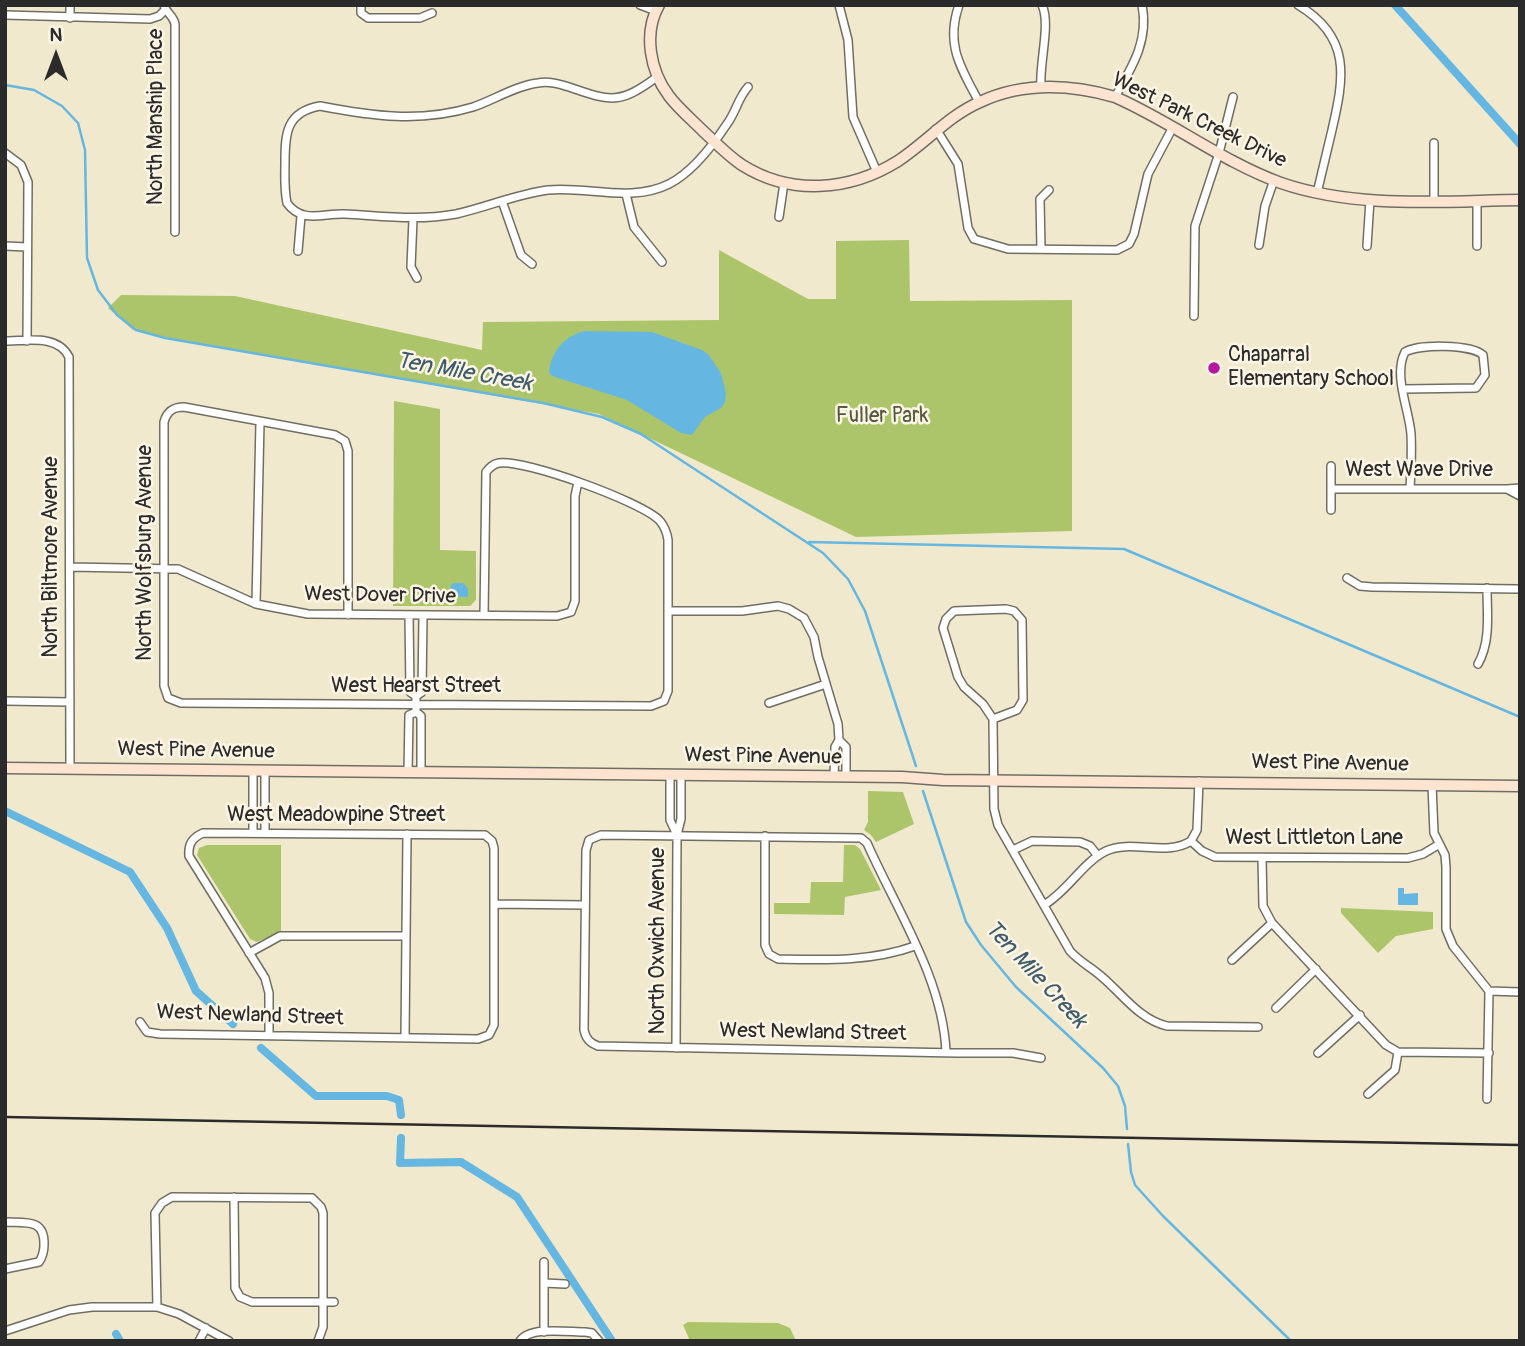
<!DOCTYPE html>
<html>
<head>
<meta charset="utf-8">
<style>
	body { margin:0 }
	#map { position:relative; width:1525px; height:1346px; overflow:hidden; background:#f1e9cd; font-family:Pangolin,sans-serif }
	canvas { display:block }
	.frame { position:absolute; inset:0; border:7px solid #2b2b2b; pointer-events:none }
	.north { position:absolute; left:21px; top:21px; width:70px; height:70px; -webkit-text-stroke:5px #fcf5e5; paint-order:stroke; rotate:0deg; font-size:19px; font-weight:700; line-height:28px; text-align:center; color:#2b2b2b }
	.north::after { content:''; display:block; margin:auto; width:24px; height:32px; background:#2b2b2b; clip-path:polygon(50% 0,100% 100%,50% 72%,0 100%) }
</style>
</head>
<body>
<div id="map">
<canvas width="1525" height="1346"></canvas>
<div class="frame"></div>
<div class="north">N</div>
</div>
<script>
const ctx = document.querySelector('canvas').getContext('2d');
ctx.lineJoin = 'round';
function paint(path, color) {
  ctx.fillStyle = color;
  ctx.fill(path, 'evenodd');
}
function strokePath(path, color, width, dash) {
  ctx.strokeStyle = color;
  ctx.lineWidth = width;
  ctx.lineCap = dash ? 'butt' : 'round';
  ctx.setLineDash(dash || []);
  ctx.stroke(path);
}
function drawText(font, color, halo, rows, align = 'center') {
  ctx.font = font + ' Pangolin,sans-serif';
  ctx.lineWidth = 5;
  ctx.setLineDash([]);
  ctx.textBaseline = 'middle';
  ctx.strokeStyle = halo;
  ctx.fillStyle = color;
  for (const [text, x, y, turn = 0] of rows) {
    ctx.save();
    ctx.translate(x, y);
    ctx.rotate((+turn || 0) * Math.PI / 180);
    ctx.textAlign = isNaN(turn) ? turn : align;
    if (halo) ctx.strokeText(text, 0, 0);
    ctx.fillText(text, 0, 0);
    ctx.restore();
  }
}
paint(new Path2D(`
	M909,240l1,61 162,-1v231l-216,6 -257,-123 -411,-72 -55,-12 -25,-22 13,-13 114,1 247,54 1,-28 236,-2v-70l89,49h28v-58z
	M394,401l46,8v141l36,1v49l-6,6h-77z
	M868,791l35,1 11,32 -38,18 -5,-7 -7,-5 4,-8z
	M207,845h74v86l-24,11 -7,-3 -53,-84 2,-7z
	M844,845h11l5,4 21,41 -36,7 -1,18 -70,-1v-11h36l1,-21h32z
	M1341,908l92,4v17l-37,7 -18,17 -37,-40z
	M688,1322l90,1 12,5 6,13h-106l-7,-16z`), '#adc56a');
paint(new Path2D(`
	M584,331l68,1 50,18 6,4 13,19 5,20 -1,9 -4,6 -16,9 -13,18 -11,-2 -54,-33 -75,-24 -3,-4c3,-22 15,-35 35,-41z
	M453,583h10l5,5v9h-15v-6l-3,-4z
	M1398,888h6v6l14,-1v12h-20z`), '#65b7e1');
strokePath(new Path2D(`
	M5,85l29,5 28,16 16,17 7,27 2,108 11,32 19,25 19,15 29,8 378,65 59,14 39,17 182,119 25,26 17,32 51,155
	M809,542l315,7 396,168
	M923,791l43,131 15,23 35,42 87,81 15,18 7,20 2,23
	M1128,1144l3,28 4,13 28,31 128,125`), '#65b7e1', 2.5);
strokePath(new Path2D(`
	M1395,5l125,139
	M5,811l125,61 37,56 29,63 37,33
	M261,1048l55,48h71l12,4 2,15
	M401,1138l-1,25 61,-1 56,35 95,144
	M116,1334l4,7`), '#65b7e1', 8);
const street = new Path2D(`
	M70,5v13
	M164,5c2,8 9,10 11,19v208
	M361,5v8l7,5h52l12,-5
	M640,5l16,6
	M839,5l9,35 5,77 24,55
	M959,5c-14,40 2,63 20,97
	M1298,5c54,32 46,73 34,125 -5,21 -10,42 -15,63
	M5,15l145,4 9,-3 6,-6
	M657,77c-37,27 -45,25 -88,10 -10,-3 -20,-6 -31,-4 -23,3 -44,17 -65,24 -53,16 -101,9 -153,-1 -34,6 -35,28 -35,56 0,14 -1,27 2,41 15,21 36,10 58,11 38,2 73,7 111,0 31,-7 61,-20 92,-24 40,-4 83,13 121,-6 24,-12 44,-39 58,-60 9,-12 11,-26 21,-37
	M1041,87c-2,-24 10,-63 1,-82
	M1115,97c17,-30 34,-56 27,-92
	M936,129l22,35 10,64 6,11 34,10 109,1 12,-6 5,-10 14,-60 25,-47
	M1434,143v57
	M5,153l16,12 7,17 -1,159
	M626,194l8,33 28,35
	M1477,200v46
	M502,201l19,54 11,9
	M779,217l5,-34
	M413,219l-2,48 6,11
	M1259,245l6,-39 9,-26
	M5,246l22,1
	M1367,246l3,-46
	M1041,249l-1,-50 9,-9
	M298,251l3,-35
	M1194,316l1,-90 24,-73 14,-56
	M5,341c22,0 53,-7 64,16l1,412
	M1404,389l72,-1 9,-13 -2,-20c-12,-11 -64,-11 -78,-3 -12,23 4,57 6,82 1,18 0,37 -1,55
	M1331,466v44
	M1520,488l-13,1 13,7
	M1331,489h176
	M70,567l108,2 78,35 52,10 249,2 14,-4 4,-11v-105l3,-14
	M1347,578l13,8 12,1 145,2
	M256,604l4,-182
	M668,611h74l36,-5 11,3 15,9 10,19 4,20 20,67 1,16
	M348,615v-164l-3,-10 -10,-6 -151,-28c-11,0 -17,4 -20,15v264l4,12 13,5 470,3 13,-5 4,-10v-151c-1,-7 -3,-13 -8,-19 -17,-19 -136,-62 -161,-58 -6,1 -9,4 -13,9l-2,143
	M409,615l1,77 6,4v16l5,4v56
	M1478,664c13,-23 9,-50 9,-76
	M416,696l6,-4 1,-77
	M5,701l65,1
	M769,703l57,-19
	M993,719l24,-9 6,-10 -1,-80 -8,-9 -8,-2 -52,2 -8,8 -3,9 15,49 6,10 19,17 10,15 1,90 4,16 72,126c8,9 17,14 26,21 24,18 41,47 71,54l91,1
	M408,772l1,-57 7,-3
	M670,775v45l7,15
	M834,777l1,-30 4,-7 7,7v30
	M1432,785l2,48 11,22 1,12v62l7,17 36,45 -2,108
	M253,833v-63
	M265,833v-62
	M765,836v109l4,9 9,5c47,1 92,3 137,-13
	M1191,841l11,10 13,6 193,1 15,-4 15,-9
	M1191,841l6,-11 2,-49
	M1013,850l19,-9 48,1 10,4 8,10
	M1262,858l1,48 9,17 114,122 12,7
	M494,904l91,1
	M1044,905c23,-13 39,-43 62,-54 26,-12 60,6 85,-10
	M249,953l31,-17h126
	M1232,960l40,-37
	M1489,991l31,1
	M1276,1008l40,-39
	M140,1022l7,10 13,2 318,5 11,-4 5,-10v-177l-2,-7 -7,-6 -282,-2c-11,5 -15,11 -14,23l76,122 4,15v42
	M405,1038l2,-204
	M676,1048l1,-213 4,-16v-44
	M946,1052c-3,-73 -50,-143 -79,-209l-6,-5 -260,-3 -12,5 -3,10 -2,180c2,9 6,13 14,16l359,7h56l28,5
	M1398,1052l91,1
	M1318,1053l42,-38
	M1368,1094l27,-24 3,-18
	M234,1197l1,91 5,9 12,5h82
	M5,1222c20,1 40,-4 39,23 0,7 -1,11 -5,17l-34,7
	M544,1283l21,1
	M157,1307l-2,-94 7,-10 10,-6 140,1 9,9 2,6v114l-5,14
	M5,1331l64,-21 23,-3h65l22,7 50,27
	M544,1332v-70
	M199,1341l7,-13
	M520,1341c10,-15 48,-9 65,-9l7,1 7,8`);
const secondary = new Path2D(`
	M659,5c-16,28 -9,66 10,91 9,12 22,23 33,34 13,12 25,25 40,35 49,31 108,26 156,-4 29,-19 50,-45 82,-59 43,-20 90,-18 135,-5 57,25 108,65 166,86 76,26 160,18 239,17
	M5,768l897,9 41,3 577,6`);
strokePath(street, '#706e64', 10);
strokePath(secondary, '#706e64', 13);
strokePath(street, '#fff', 7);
strokePath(secondary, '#fde4d1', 10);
strokePath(new Path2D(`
	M5,1117l1515,28`), '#2b2b2b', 2.5);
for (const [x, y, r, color] of [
	[1214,368,7,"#b5179e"]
]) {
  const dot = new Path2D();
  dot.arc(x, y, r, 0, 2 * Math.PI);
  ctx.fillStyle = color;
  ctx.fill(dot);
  strokePath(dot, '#fcf5e5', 2.5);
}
drawText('21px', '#2b2b2b', '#fcf5e5', [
	["North Manship Place",157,117,-90],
	["West Park Creek Drive",1199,121,26],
	["West Wave Drive",1419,471],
	["North Wolfsburg Avenue",146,553,-90],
	["North Biltmore Avenue",52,557,-90],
	["West Dover Drive",380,596,1],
	["West Hearst Street",416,687],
	["West Pine Avenue",196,751,1],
	["West Pine Avenue",763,757,1],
	["West Pine Avenue",1330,764,1],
	["West Meadowpine Street",336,816],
	["West Littleton Lane",1314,839],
	["North Oxwich Avenue",659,941,-90],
	["West Newland Street",250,1016,2],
	["West Newland Street",813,1033,1]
]);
drawText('21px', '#2b2b2b', '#fcf5e5', [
	["Chaparral",1228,356],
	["Elementary School",1228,380]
], 'left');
drawText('21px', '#52593e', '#fcf5e5', [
	["Fuller Park",882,417]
]);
drawText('italic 23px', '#3f5c6b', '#fcf5e5', [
	["Ten Mile Creek",464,373,10],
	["Ten Mile Creek",1035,975,47]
]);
</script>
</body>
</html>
